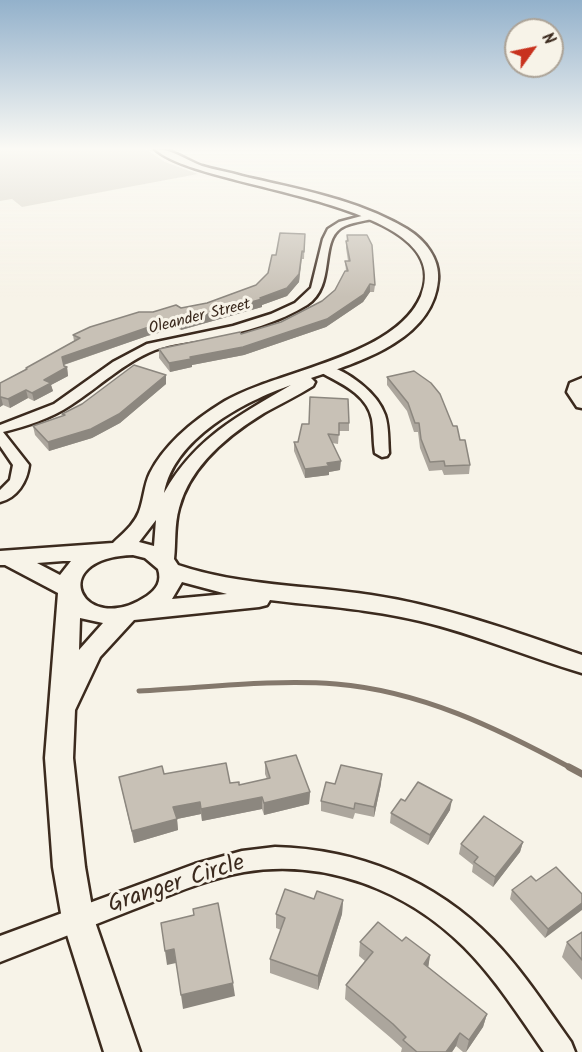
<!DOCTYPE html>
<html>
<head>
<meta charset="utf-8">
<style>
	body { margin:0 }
	#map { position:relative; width:582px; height:1052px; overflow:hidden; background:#f7f3e8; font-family:Kalam,sans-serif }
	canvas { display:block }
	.north { position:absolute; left:504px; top:18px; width:60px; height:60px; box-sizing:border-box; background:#f7f3e8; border:2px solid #aca397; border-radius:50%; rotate:57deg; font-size:16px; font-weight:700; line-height:24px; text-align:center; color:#3b2a1e }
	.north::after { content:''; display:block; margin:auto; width:21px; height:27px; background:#c8321e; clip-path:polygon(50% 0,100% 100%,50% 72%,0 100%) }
</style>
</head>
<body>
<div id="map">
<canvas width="582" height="1052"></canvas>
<div class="north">N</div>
</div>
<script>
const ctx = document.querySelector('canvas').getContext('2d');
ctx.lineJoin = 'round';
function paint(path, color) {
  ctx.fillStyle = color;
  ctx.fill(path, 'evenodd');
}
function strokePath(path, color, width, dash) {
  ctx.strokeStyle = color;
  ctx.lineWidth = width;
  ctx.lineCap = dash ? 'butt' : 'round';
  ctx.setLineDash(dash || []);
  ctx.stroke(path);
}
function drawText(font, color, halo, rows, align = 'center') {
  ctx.font = font + ' Kalam,sans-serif';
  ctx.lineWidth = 6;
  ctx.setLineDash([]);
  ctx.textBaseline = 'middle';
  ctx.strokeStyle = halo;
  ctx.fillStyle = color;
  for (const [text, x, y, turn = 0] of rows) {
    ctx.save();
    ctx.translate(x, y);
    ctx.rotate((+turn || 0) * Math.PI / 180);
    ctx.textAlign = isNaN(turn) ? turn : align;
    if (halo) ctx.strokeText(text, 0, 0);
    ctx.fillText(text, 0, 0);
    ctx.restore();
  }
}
paint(new Path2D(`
	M0,149h145l20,13 33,12 -176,33 -10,-8 -12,2z`), '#dbd6cb');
strokePath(new Path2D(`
	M139,691c65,-3 132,-12 197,-7 85,7 161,44 235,84`), '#84786c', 5);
strokePath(new Path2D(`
	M569,767l13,7`), '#84786c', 7);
const minor = new Path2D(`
	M373,213l5,3 -2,2c-11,3 -25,4 -35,10 -22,15 -5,58 -34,77 -27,17 -63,27 -94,33 -20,4 -40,5 -58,12 -32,13 -56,37 -84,55 -21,14 -44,21 -68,27l26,33c-2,17 -12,33 -29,37v-12l10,-10 3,-15 -13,-19v-21l54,-21 59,-42 34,-18 86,-18 38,-12 24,-11 16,-15 12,-49 5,-10 11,-7z
	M325,365c23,6 52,27 60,50 4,12 3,26 4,38l-2,3 -5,1 -7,-4c-2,-11 -1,-23 -3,-34 -5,-25 -32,-36 -52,-47l-1,-3 1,-3z
	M582,378v30l-5,-1 -10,-15 3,-9z
	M275,847c83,2 160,33 218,93 30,31 53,67 78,102l4,10h-31c-25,-36 -49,-74 -80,-105 -57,-57 -140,-89 -220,-75 -39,7 -76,24 -112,38 -44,17 -88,35 -132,52v-26l195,-72 47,-13z`);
const major = new Path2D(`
	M155,149c17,0 31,11 47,17 13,4 27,6 40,10 55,13 115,23 165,53 18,11 33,30 31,51 -5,60 -79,82 -127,98l4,4 -2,4c-16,10 -33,18 -49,27 -36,22 -74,53 -85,95 -5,17 -3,35 -5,51l4,6c63,21 128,20 193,30 73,11 142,36 211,60v18c-54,-16 -107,-39 -162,-52 -50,-12 -100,-15 -150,-21l-3,5 -8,2 -125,13 -34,37 -25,53 -2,48 12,109 9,52 46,133h-36l-42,-133 -9,-52 -8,-109 13,-165 -53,-28h-5v-14l113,-8c9,-9 21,-18 26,-31 5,-13 5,-27 11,-39 16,-31 47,-55 75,-72 54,-31 170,-44 196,-105 41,-97 -222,-105 -266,-147zM291,385c-53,31 -96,53 -127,108 10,-55 79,-91 127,-108zM156,520l-2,26 -15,-4zM133,555l12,3 13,11c4,12 -1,20 -11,27 -64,43 -104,-38 -14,-41zM63,561h8l-11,14 -23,-12zM182,582l45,12 -55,5zM80,618l23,5 -24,27z`);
strokePath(minor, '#3b2a1e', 5);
strokePath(major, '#3b2a1e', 5);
paint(minor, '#f7f3e8');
paint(major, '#f7f3e8');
paint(new Path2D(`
	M305,234l-1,25h-2l-3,23 -12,14 -25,9v2l-81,23 -4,-2 -30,8 -83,29v1l3,1 1,9 -17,9 2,6 -19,10 -6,-3 -18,10 -7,-3 -3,2v-24l26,-14v-1l48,-27 -1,-6 80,-23 28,-4 26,-5 49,-18 12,-12 8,-18z
	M347,235l28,50 -1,7h-4l-7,10 -37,25 -82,28 -52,10v2l-22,5 -11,-14v-9l82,-15 40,-12 41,-21 13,-11 11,-19 -1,-10h3l-2,-13z
	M166,375v9l-46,39 -28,15 -43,13 -14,-16 -2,-9 30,-10 -1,-2z
	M387,377l66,49 7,14 10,25 -1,9 -25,1 -2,-5 -13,1 -9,-23 -2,-16h-4l-7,-21 -20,-26z
	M349,423v8h-10l-1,13 -6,-1 8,27 -11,2v3l-24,3 -11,-27v-9h4l11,-18z
	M265,762l45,30 -1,12 -45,11 -2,-6 -60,12 -1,-7 -24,5 1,11 -44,13 -15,-66 111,6 9,2 28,-6 -2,-5z
	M335,784h46l-7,33 -19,-4 -2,6 -32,-8v-10z
	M450,810l-22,35 -38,-22 1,-10z
	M523,842l-3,10 -27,35 -21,-15 1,-7 -14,-11 2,-10z
	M512,890l70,4 -37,44 -35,-39z
	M314,899l29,1 -1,14 -24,76 -48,-17v-14l11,-29 -5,-2v-14z
	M582,932v48l-20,-23 5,-15z
	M402,941l28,14 -2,12 59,47 -4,13 -17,25h-3l-7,-6 -4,6h-51l1,-4 -11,-10 -46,-39 1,-14 19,-24 -6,-5 1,-14z`), '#aca69d');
paint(new Path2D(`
	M302,251l-3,31 -12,14 -25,9v2l-81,23 -1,-8 80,-24z
	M370,284v8l-7,10 -37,25 -82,28 -52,10v2l-22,5 -1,-9 21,-6 53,-10z
	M177,320v8l-30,8 -84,29 -1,-8 84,-29z
	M67,367l1,9 -17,9 2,6 -19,10 -2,-8 12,-13z
	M166,375v9l-46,39 -28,15 -43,13 -1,-9z
	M26,390l2,8 -18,10 -2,-9z
	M0,397h1l2,8 -3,2z
	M341,461l-1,9 -11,2v3l-24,3v-9l22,-6z
	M382,774l-1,10 -7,33v-10z
	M310,792l-1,12 -45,11v-12z
	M262,797v12l-60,12 -1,-12z
	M452,800l-2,10 -22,35 2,-10z
	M200,802l1,12 -24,5 1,11 -44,13 -2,-12 41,-24z
	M523,842l-3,10 -27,35 2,-10z
	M343,900l-1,14 -24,76v-14z
	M582,903v7l-37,28 3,-9z
	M174,949l2,14 -9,2 -2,-14z
	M430,955l-2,14 -4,-5z
	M233,983l2,13 -52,13 -2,-14z
	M487,1014l-4,13 -17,25 3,-12z
	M460,1033l-4,13 -4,6h-6z`), '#8c877f');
const building = new Path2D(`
	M280,233l25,1 -1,18 -2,-1 -3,23 -12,14 -27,10 2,1 -82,23 -3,-2 -31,8 -84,29 2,9 3,1 -23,13 7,3 -19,10 -6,-3 -18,9 -7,-2h-1v-14l27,-14 -1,-1 54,-30 -7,-3 17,-8 49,-15h14l23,-7 5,3 26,-5 49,-18 12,-12 4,-18h4z
	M347,235h20l5,10 3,40 -5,-1 -6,10 -37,25 -84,28 -53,10 1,2 -22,4 -10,-14 81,-17 1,2 40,-12 41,-21 13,-11 10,-19h3l-3,-10h5l-4,-20h2z
	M134,365l32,10 -47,39 -28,15 -43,13 -15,-16 32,-11 -3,-1 20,-10z
	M414,371l17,12 9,11 13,32h4l3,14h5l5,25 -25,1 -1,-5 -14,1 -9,-23 -2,-16h-4l-7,-20 -21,-26z
	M310,397l38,2 1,24h-10v12l-11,-1 13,27 -14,2 2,3 -24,3 -11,-27h4l4,-18h7z
	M296,755l14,37 -46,11 -2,-6 -61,12 -1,-7 -27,5 4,12 -45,12 -13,-54 43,-11 2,8 62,-11 4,20 9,-1v3l31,-7 -5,-16z
	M341,765l41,9 -8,33 -19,-4 -1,6 -33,-8 5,-19 9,2z
	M418,782l34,18 -22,35 -39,-22 10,-14 4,2z
	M484,816l39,26 -28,35 -21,-15 4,-5 -17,-13z
	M556,867l26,27v9l-34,26 -36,-39 19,-14 5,5z
	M285,889l29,10 3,-8 26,9 -25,76 -48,-17 15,-41 -9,-4z
	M218,903l15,80 -52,12 -7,-46 -9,2 -4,-28 33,-8 -1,-6z
	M378,922l24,19 4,-4 24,18 -6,9 63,50 -18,26 -9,-7 -14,19h-29l-14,-12 3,-3 -13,-13 -47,-39 27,-33 -13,-10z
	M582,932v28l-15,-18z`);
paint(building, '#c8c1b6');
strokePath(building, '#8c877f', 1.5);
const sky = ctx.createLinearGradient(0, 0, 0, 297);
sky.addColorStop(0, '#93b1cb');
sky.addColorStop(0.5, '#fbfaf5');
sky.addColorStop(1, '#fbfaf500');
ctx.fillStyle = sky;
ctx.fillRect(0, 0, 582, 297);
drawText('16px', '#3b2a1e', '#f7f3e8', [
	["Oleander Street",200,318,-14]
]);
drawText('24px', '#3b2a1e', '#f7f3e8', [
	["Granger Circle",177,886,-18]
]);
</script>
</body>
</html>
